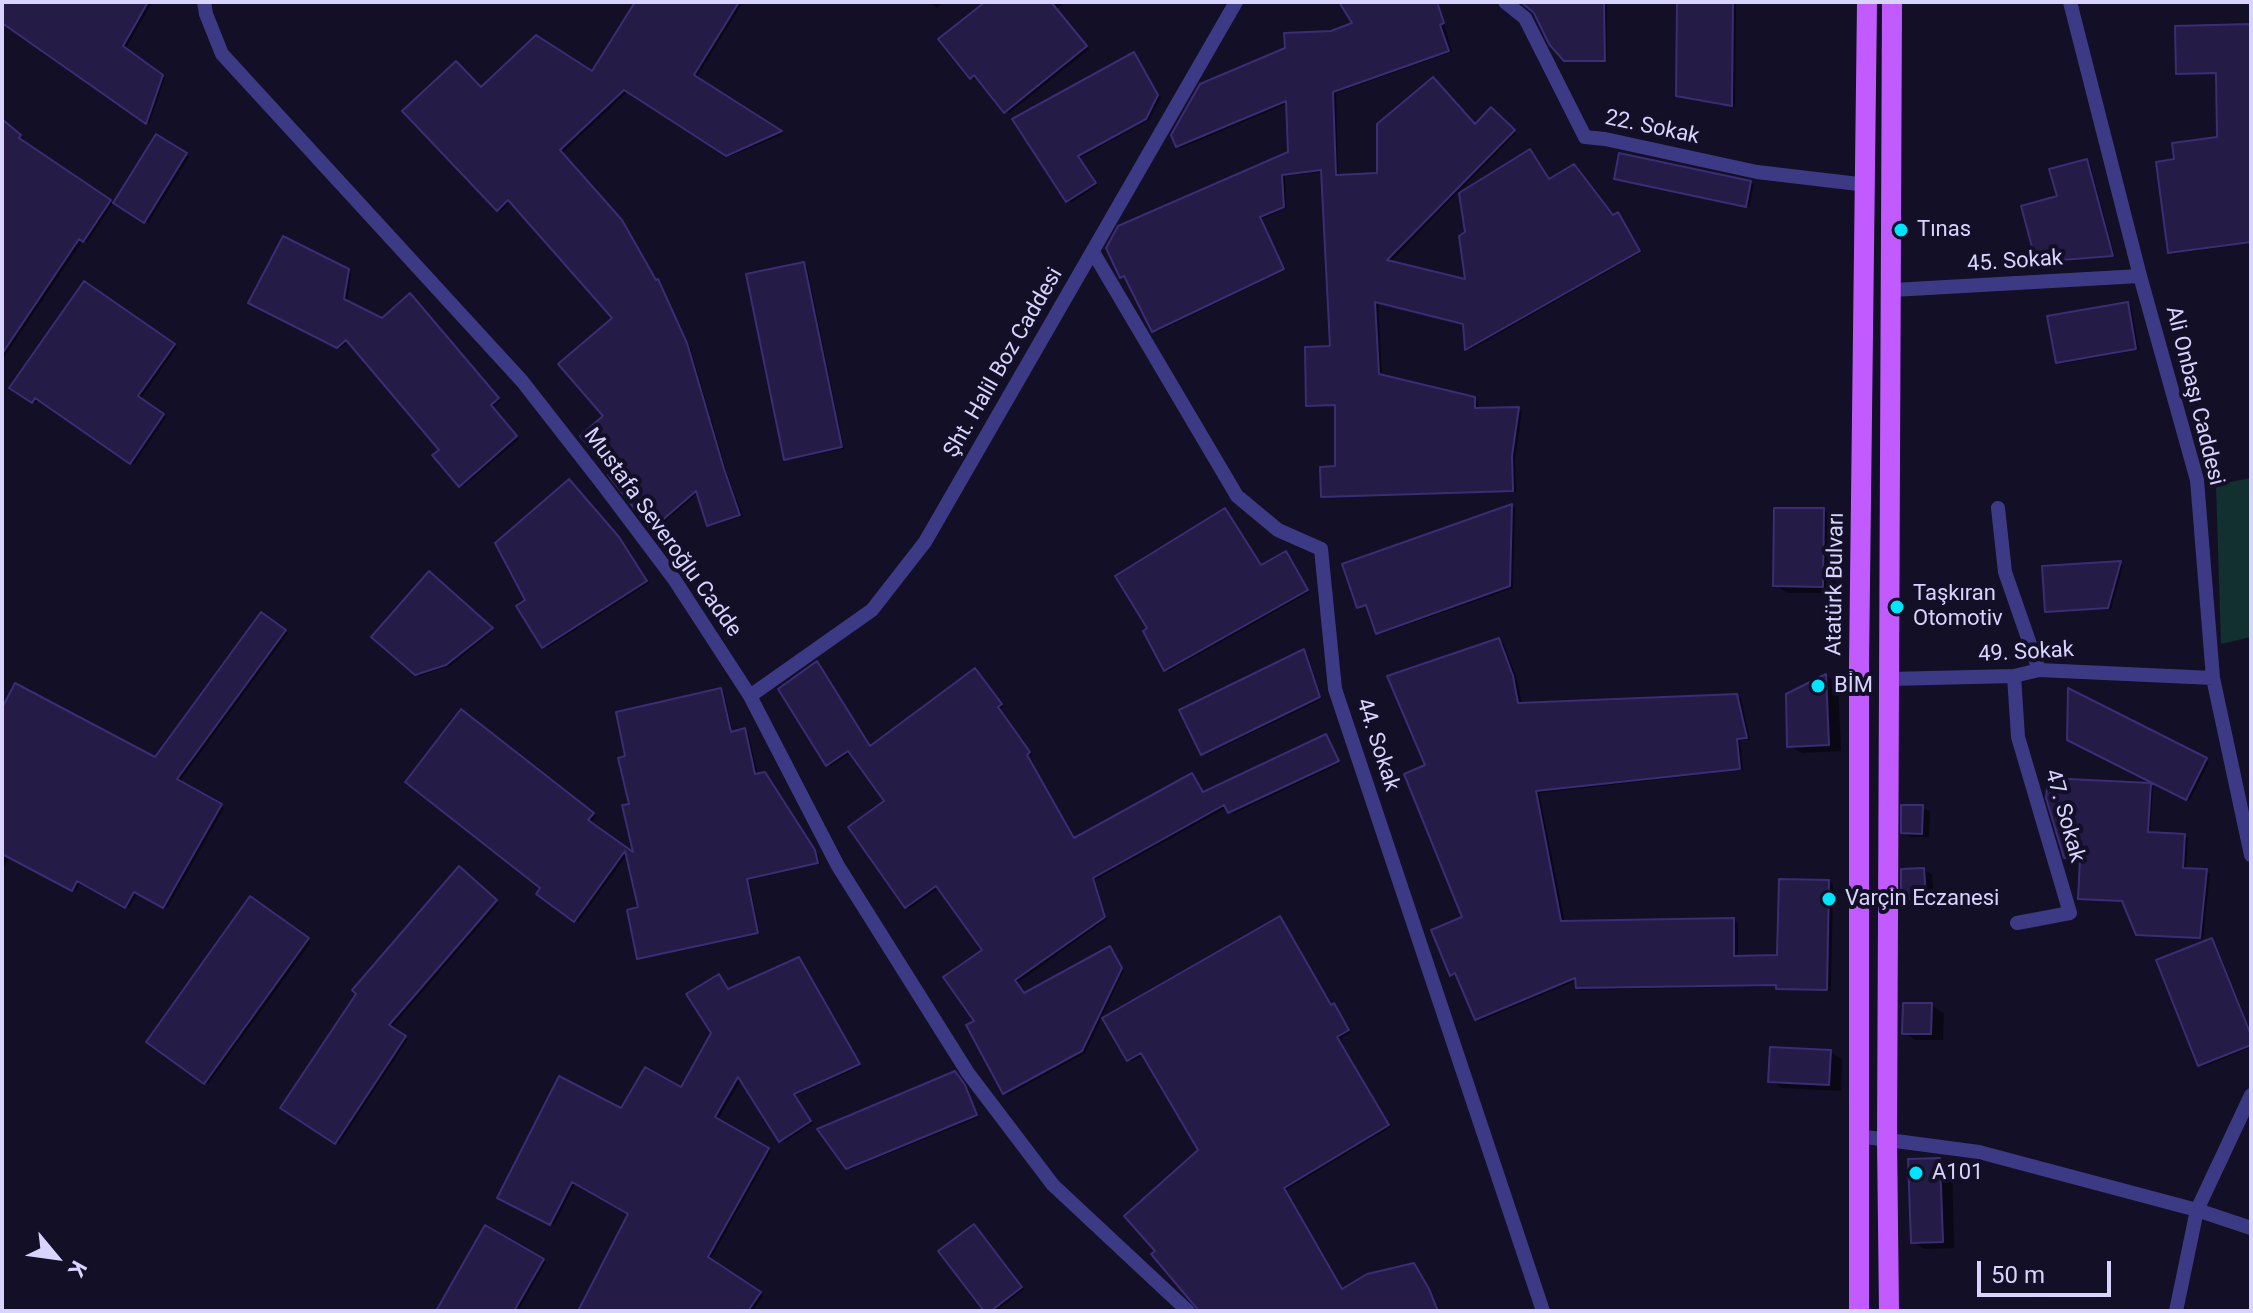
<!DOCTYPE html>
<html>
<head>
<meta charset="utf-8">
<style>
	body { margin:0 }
	#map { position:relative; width:2253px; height:1313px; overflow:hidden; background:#130f26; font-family:Roboto,sans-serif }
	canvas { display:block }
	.frame { position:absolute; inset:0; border:4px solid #d9d4ff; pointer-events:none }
	.north { position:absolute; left:16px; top:1217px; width:80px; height:80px; -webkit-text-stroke:6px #130f26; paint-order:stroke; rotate:119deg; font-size:22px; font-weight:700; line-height:32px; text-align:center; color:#d9d4ff }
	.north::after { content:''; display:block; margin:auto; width:28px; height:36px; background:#d9d4ff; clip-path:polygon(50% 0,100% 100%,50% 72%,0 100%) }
	.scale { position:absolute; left:1977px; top:1261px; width:134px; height:36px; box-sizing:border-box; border:4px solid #d9d4ff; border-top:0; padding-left:10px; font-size:24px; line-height:28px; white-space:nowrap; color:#d9d4ff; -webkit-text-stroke:6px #130f26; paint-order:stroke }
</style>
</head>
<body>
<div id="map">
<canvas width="2253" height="1313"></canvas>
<div class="frame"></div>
<div class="north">K</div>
<div class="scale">50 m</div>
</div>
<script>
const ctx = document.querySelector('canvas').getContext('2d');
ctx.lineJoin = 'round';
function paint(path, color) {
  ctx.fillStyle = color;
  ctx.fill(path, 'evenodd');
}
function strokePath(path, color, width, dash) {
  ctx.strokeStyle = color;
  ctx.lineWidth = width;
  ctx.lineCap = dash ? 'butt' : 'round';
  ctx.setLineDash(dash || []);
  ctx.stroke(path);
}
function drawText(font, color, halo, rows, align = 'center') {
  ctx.font = font + ' Roboto,sans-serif';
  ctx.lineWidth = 8;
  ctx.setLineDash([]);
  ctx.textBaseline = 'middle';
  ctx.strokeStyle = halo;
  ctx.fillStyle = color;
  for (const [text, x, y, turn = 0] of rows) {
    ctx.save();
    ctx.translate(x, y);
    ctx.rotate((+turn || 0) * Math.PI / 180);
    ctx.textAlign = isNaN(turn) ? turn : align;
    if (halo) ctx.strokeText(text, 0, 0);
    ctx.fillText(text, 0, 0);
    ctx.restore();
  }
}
paint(new Path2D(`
	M2251,478v159l-30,7 -5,-159z`), '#12302f');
paint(new Path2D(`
	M2,2h150l-27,48 40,28 -16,46 -147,-103z
	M638,2h99l4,3 -45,73 87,56 -52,22 -103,-65 -66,62 63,71 32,56 4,3 29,63 37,127 16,43 -31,10 -3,-1 -11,-32 -43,37 -41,-57 -8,-56 9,-99 -104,-117 -10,10 -3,-2 -16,-120 111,-16z
	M929,2h14l-6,6z
	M987,2h78l-8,7 32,40 -80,64 -31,-37 -4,3 -3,-2z
	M1341,2h97l14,50 -116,41 2,84 41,-2 97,-49 19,-15 21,22 -127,130 78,19v-49l63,-82 21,30 23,-15 4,2 36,48h7l21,36 -172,98 -3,-2 -2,-25 -87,-21 4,75 92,22 4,2v9l44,1 -7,48 1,33 -193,4 14,-28v-62l-29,-1 24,-57 -9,-176 -38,4 1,32 -24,11 24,51 -129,62 -30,-55 -6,-1 169,-123 -2,-50 -107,45 -3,-2 153,-113 24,-9z
	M1524,2h83v59l-37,1 -4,-3 -33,-50z
	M1678,2h58l-1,105 -54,-10z
	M2251,26v217l-78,11 -3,-2 6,-91 43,-23 -1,-64 -40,-1z
	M1134,54l27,44 -12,22 -69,38 18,27 -27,18 -56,-83z
	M2,121l21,17 -2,3 92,62 -26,39 -4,-2 -81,120z
	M157,137l32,20 -41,66 -32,-20z
	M1621,155l130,28 3,2 -5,22 -130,-27z
	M2087,161l3,2 25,94 -74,6 -3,-2 21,-64z
	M283,238l68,35 -4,30 35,18 32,-23 87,102 -9,7 27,32 -56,48 -3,-2 -19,-35 -92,-109 -8,7 -90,-46z
	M803,264l4,2 37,183 -55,11 -3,-2z
	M85,283l92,64 -37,52 26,18 -32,47 -95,-66 -3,5 -24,-15z
	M2128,304l3,2 8,44 -78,14 -4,-2z
	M569,481l53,60 27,42 -102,65 -3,-2 -16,-45z
	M1512,506l3,2 -2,80 -132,46 -3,-1 -9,-27 -10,1z
	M1225,510l37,56 24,-13 24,39 -141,79 -3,-2z
	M1823,510l13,7 -1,76h-47l-13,-8z
	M2120,563l3,2 -12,44 -64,2z
	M432,576l62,54 -44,36 -31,10 -3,-3z
	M261,614l27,19 -109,149 45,26 -57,100 -29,-16 -9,16 -48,-27 -5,10 -66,-35 -8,15v-158l154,47z
	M1499,640l4,3 14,36 5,25 215,-8 4,2 9,42h-10l3,30 -204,23 26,130 169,-3 4,3v35l41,-1 50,-75 4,2 -2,107 -49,-1 -4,-4 -197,4 -4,-3v-7l-97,41 -4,-3 -18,-43 -7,-1 13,-56 -37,-152z
	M1304,651l3,2 15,46 -116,56 -3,-2z
	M820,666l51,81 104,-77 3,2 26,35 -4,2 32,45 -3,3 47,82 116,-64 13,18 121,-57 15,27 -108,51 -6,-7 -132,73 12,39 -90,64 8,12 85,-46 14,21 -39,83 -77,42 -3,-2 -29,-72 8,-71 -44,-63 -31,22 -3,-2 -19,-105 -36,-49 -20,13 -3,-2z
	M1826,676l12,7 3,68 -39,2 -13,-7z
	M720,690l4,2 9,41 12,-2 3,1 10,44h11l49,78 2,10 -71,16 11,54 -118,25 -3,-2 1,-48 -12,-56 -50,69 -40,-29 4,-5 -77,-174 131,102 -6,7 46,33 -5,-51z
	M2070,691l139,71 -19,38 -117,-59z
	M2150,785l3,2 -3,47 38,3 -2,33 24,3 -7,66 -65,-6 -13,-31 -45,-5 2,-38 -16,-2z
	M1922,807l8,5 -1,25h-18l-8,-5z
	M1924,870l8,4 2,28 -23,1 -8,-4z
	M463,871l36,32 -108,125 17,11 -69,105 -56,-37z
	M251,899l60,43 -103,142 -60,-43z
	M1280,918l53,88 4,1 14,25 -12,7 52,88 -105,63 58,101 69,-25 19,28 8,17h-238l-1,-160 -57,-97 -12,7 -4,-1z
	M2212,942l4,2 35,88v15l-48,20 -3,-2z
	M799,960l63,106 -66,29 17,28 -29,19 -42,-64 -25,43 54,30 -61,109 53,36 -11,15h-172l50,-98 -54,-31 -22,43 -54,-28 122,-86 59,-21 33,-57 5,-57 11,15z
	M1931,1005l13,8 -1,27h-27l-12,-7z
	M1830,1052l12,7 -1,32 -59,-3 -12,-7z
	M955,1074l12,15 12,28 -128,52 -3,-2z
	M1940,1160l12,8 2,80 -29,1 -13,-7z
	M485,1228l61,34 -28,49h-79z
	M977,1228l47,61 -28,22h-10z`), '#0007');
const building = new Path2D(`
	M2,2h146l-25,44 40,29 -17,49 -144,-101z
	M635,2h104l-45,73 88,56 -56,25 -102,-66 -64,60 62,70 34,60 2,-1 29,64 37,126 16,46 -33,11 -11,-35 -45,39 -43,-55 3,-2 -31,-37 23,-20 -45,-52 54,-46 -104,-118 -11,11 -95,-100 54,-50 25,26 55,-52 56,36z
	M985,2h66l36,44 -83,67 -30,-38 -4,4 -32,-40z
	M1339,2h98l7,21 -4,2 9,26 -116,41 3,83 41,-2v-49l56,-47 42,47 16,-17 24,23 -128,130 78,19 -6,-43 6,-4 -6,-39 71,-44 19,30 25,-15 39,51 5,-3 22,39 -175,99 -2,-26 -88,-22 4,72 96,23v11l44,-1 -7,49 1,35 -192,6 -1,-30 15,-1v-61l-29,1 -1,-59 25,-1 -9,-176 -39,5 2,32 -24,10 24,52 -132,63 -28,-56 -4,2 -14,-30 12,-22 170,-74 -2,-51 -110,46 -5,-12 29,-51 85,-36 -1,-15 47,-2 21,-8z
	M1521,2h83l1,59h-41l-15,-17 -15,-31z
	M1677,2h56l-1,104 -56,-10z
	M2251,24v218l-83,11 -12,-91 18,-3 -2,-16 45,-6 -1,-64 -40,1 -1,-48z
	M1134,52l24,43 -12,24 -68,37 18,27 -30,19 -54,-83z
	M2,119l19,16 -2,3 92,62 -28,42 -4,-3 -77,115z
	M156,134l31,19 -43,70 -31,-20z
	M1619,153l132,28 -5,26 -132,-28z
	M2087,159l26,97 -77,6 -15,-56 36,-10 -8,-27z
	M283,236l66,33 -5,30 38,19 28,-25 89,105 -8,7 26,31 -58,51 -27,-32 7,-5 -93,-110 -9,8 -89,-45z
	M804,262l38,185 -58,13 -38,-186z
	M84,281l91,63 -37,52 26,18 -34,50 -95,-66 -3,5 -23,-15z
	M2128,302l8,47 -80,14 -9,-47z
	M569,479l50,58 28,44 -105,67 -26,-42 9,-6 -30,-57z
	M1512,504l-2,82 -134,48 -10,-29 -9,3 -15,-44z
	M1225,508l36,57 25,-14 22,39 -144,81 -21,-40 4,-3 -32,-52z
	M1774,508h50l-1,79 -50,-1z
	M2121,561l-13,47 -63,4 -3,-46z
	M429,571l64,57 -47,37 -31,10 -44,-38z
	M261,612l25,18 -109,149 45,25 -59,104 -29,-16 -9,16 -48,-27 -5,10 -70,-37v-146l13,-25 140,74z
	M1499,638l14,38 5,27 219,-9 10,44 -10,1 3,30 -204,22 25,130 173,-3v38l43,-1 2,-76 50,1 -2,110 -51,-1v-4l-200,3 -1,-10 -100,42 -20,-47 -5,3 -19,-46 31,-13 -58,-143 21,-9 -38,-89z
	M1304,649l16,48 -119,58 -22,-45z
	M817,661l53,85 105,-78 27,36 -4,3 32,45 -3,3 47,83 118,-65 11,19 123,-58 13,27 -111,52 -4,-8 -131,73 12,39 -90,63 9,13 86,-47 12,22 -40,83 -79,43 -37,-69 8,-4 -31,-44 39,-27 -46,-64 -31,22 -57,-81 36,-26 -36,-50 -22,15 -48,-77z
	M1826,674l3,71 -42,2 -1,-53z
	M721,688l10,44 14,-4 10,46 10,-2 50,78 3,13 -71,16 11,54 -121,26 -10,-49 11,-3 -13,-56 -51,71 -38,-28 4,-6 -135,-106 56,-73 133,104 -6,7 45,32 -11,-47 7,-1 -11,-46 7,-2 -9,-44z
	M2068,688l139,70 -21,42 -119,-60z
	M2048,778l103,5 -3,49 37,2 -2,34 24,1 -7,69 -64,-3 -14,-34 -44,-2 2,-40 -16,-1 -18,-60z
	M1901,805h22l-1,29 -21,-1z
	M459,866l38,34 -108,125 17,11 -71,108 -55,-36 76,-114 -4,-4z
	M1924,868l2,30 -25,2v-31z
	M250,896l59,42 -105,146 -58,-42z
	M1280,916l51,89 3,-2 15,27 -12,7 52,88 -105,63 58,101 25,-15 47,-11 15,26 9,22h-239l-48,-57 4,-3 -31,-35 74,-66 -57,-97 -14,8 -25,-43z
	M2212,938l39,97v10l-53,21 -42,-106z
	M799,957l61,107 -66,30 17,27 -32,21 -41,-65 -23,40 54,31 -61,109 53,35 -13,19h-170l50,-97 -56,-32 -22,43 -53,-27 62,-122 62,32 24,-41 36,20 30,-54 -25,-39 33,-20 9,15z
	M1903,1003h29l-1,31h-29z
	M1770,1047l61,3 -2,35 -61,-3z
	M955,1071l10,14 12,30 -131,54 -29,-40z
	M1940,1158l3,84 -32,1 -3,-84z
	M974,1224l48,63 -31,24h-7l-46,-60z
	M485,1225l59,34 -30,52h-78z`);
paint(building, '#241b47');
strokePath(building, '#3b2d73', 2);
strokePath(new Path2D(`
	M204,2l2,12 16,40 300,327 82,105 70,93 76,117 88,170 130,207 85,112 135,126
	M1505,2l20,16 60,119 20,2 152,33 110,13
	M2070,2l70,274 57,204 16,198 38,177
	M1093,252l144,244 41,34 43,19 14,140 208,622
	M1893,290l247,-14
	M1998,508l7,64 34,98
	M2014,676l4,61 52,176 -53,10
	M1889,679l125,-3 25,-6 174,8
	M750,696l122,-86 53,-68 311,-540
	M1858,1136l121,16 218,58 54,18
	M2176,1311l21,-101 54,-115`), '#3d3a85', 14);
strokePath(new Path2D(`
	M1859,1311v-647l8,-662
	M1889,1311l-2,-171 5,-1138`), '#c25bff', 20);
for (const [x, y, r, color] of [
	[1901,230,8,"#00e5ff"],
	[1897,607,8,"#00e5ff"],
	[1818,686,8,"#00e5ff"],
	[1829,899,8,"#00e5ff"],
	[1916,1173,8,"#00e5ff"]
]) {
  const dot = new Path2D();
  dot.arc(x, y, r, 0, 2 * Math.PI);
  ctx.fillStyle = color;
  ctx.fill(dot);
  strokePath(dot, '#130f26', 3);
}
drawText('22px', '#d9d4ff', '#130f26', [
	["22. Sokak",1652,128,12],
	["45. Sokak",2015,262,-4],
	["Şht. Halil Boz Caddesi",1004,363,-60],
	["Ali Onbaşı Caddesi",2194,396,76],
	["Mustafa Severoğlu Cadde",662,533,54],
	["Atatürk Bulvarı",1836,584,-89],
	["49. Sokak",2026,653,-3],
	["44. Sokak",1377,745,72],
	["47. Sokak",2064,816,74]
]);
drawText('22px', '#d9d4ff', '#130f26', [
	["Tınas",1917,230],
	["Taşkıran",1913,594],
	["Otomotiv",1913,619],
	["BİM",1834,686],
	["Varçin Eczanesi",1845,899],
	["A101",1932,1173]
], 'left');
</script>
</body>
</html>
